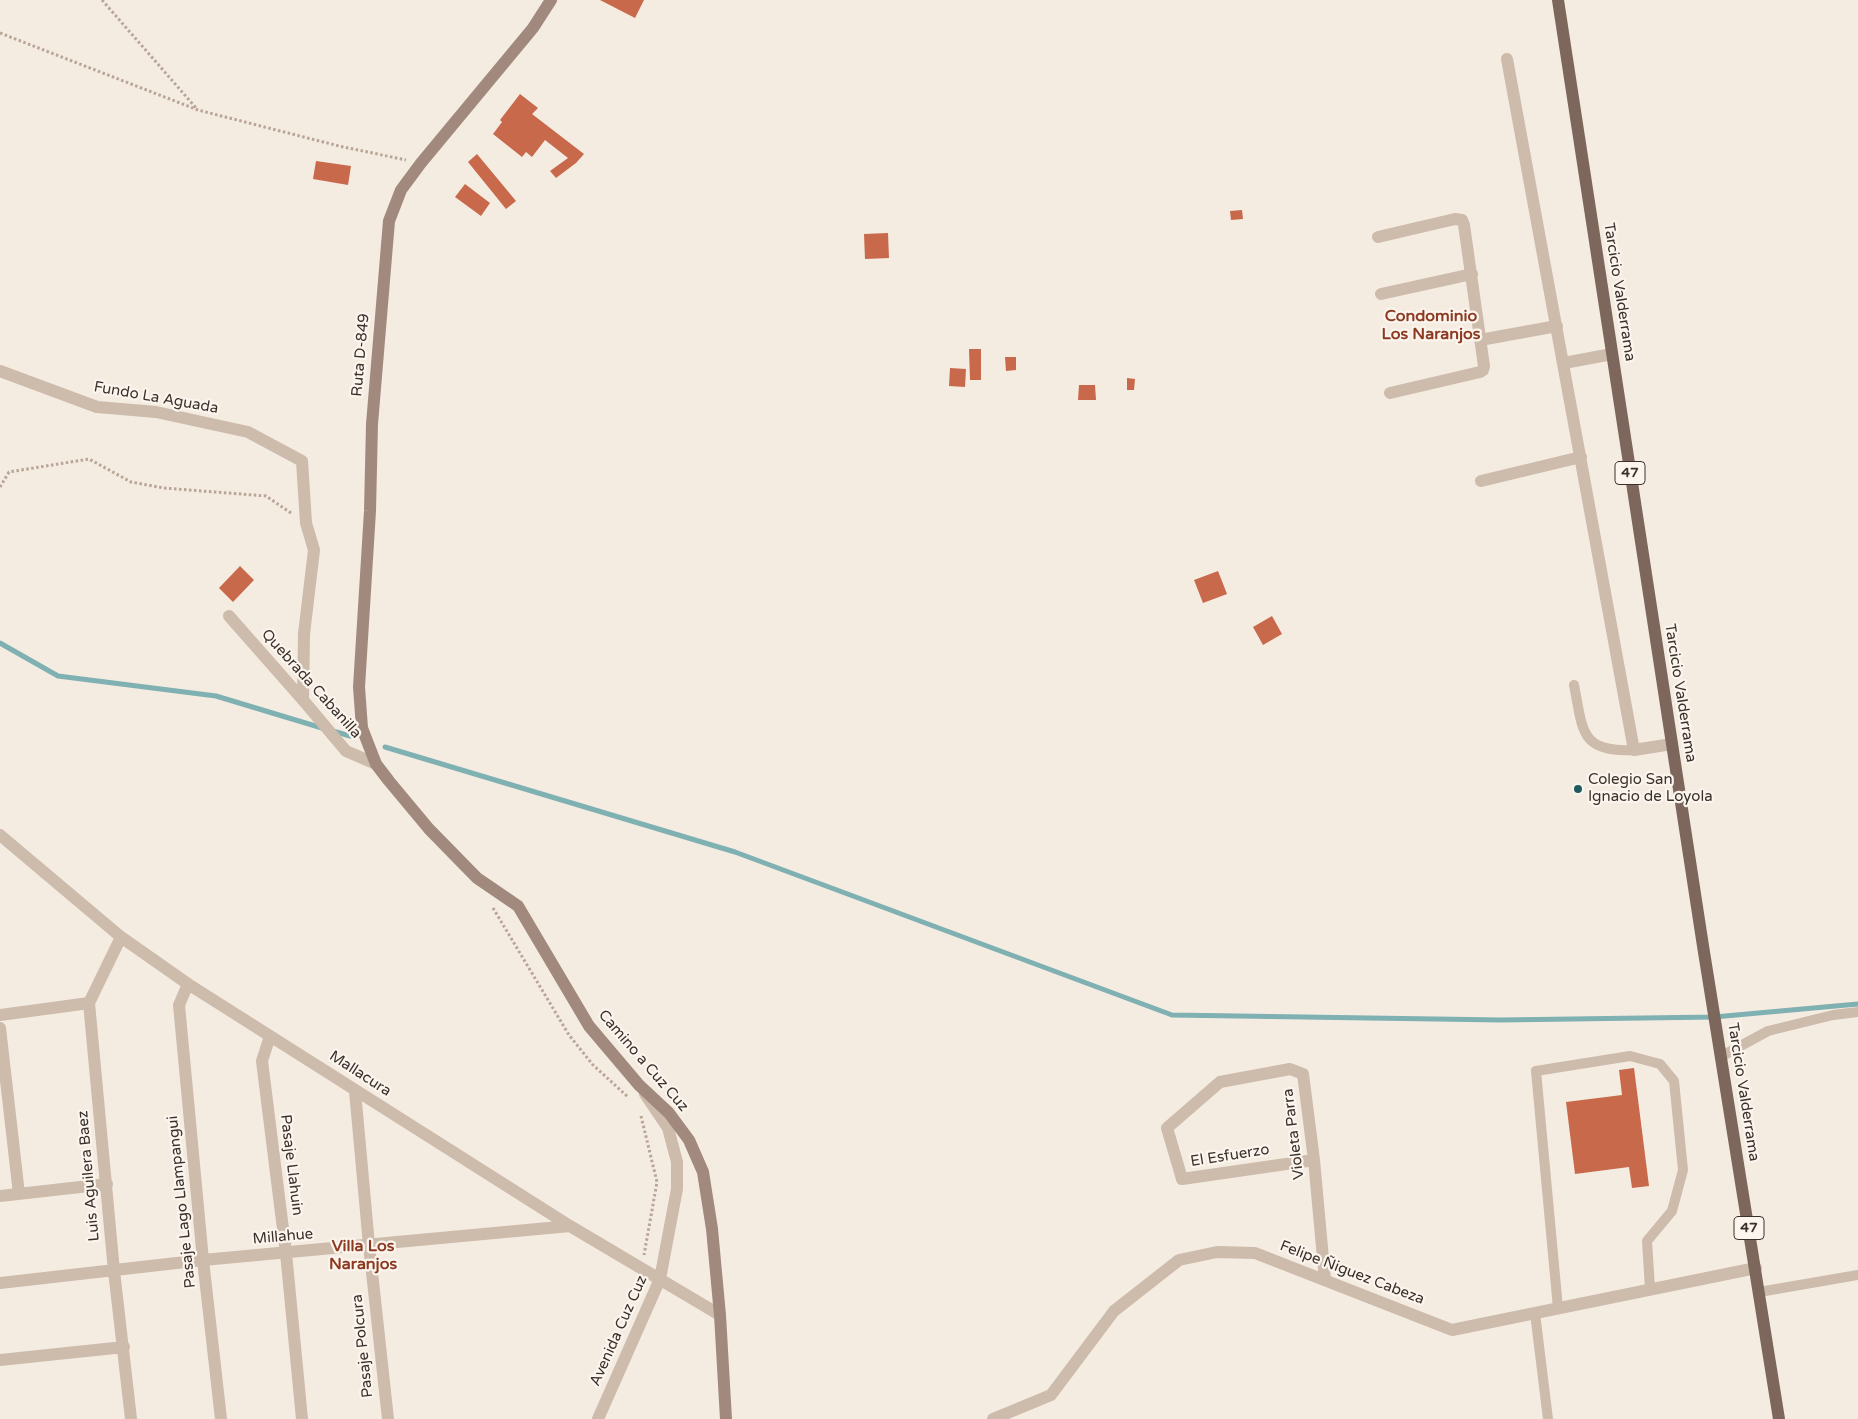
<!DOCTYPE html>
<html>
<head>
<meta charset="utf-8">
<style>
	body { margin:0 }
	canvas { display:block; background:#f4ebe1 }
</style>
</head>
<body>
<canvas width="1858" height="1419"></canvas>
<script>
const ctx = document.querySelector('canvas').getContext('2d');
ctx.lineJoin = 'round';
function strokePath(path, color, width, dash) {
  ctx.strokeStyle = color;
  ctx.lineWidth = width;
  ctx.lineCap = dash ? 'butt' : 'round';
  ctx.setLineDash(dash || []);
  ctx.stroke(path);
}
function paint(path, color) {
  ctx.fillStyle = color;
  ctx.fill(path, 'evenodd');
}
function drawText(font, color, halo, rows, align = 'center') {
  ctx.font = font + ' "Varela Round",sans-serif';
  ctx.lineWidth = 4.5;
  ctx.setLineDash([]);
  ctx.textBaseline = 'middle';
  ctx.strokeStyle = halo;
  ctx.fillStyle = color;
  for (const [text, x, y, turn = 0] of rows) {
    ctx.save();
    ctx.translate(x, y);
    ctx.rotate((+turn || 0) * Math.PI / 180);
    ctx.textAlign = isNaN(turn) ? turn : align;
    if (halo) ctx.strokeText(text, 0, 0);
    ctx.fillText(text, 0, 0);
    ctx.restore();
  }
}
strokePath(new Path2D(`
	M0,643l58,33 158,20 106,32
	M333,731l17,5
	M385,747l350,105 437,163 329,5 213,-3 144,-13`), '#7fb0b2', 5);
paint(new Path2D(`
	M600,0h44l-9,18z
	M520,94l18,14 -6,6 52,40 -8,9 -20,15 -6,-7 18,-13 -23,-18 -13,17 -6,-5 -4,5 -29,-23 9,-12 -2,-2z
	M477,154l39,47 -10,8 -38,-47z
	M316,161l35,5 -3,19 -35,-6z
	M465,184l25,19 -9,13 -26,-19z
	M1242,210l1,9 -12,1 -1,-9z
	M888,233l1,25 -24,1 -1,-25z
	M969,349h12v31h-11z
	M1005,357h11v13l-10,1z
	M950,368l16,1 -1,18 -16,-1z
	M1127,378l8,1 -1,11h-7z
	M1079,385h16l1,15h-18z
	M240,566l14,14 -21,22 -14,-14z
	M1218,571l9,23 -24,9 -9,-23z
	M1272,616l10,18 -19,11 -10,-18z
	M1634,1068l15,118 -17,2 -3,-21 -54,7 -9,-72 56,-7 -3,-25z`), '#c8694b');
strokePath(new Path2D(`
	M102,0l95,109
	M0,33l198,77 141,36 67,14
	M0,487l9,-15 80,-13 42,23 33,6 102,8 25,17
	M493,908l76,127 24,30 35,32
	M641,1116l16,66 -13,73`), '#b9a596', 3, [2.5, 2.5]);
strokePath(new Path2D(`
	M1574,685c9,44 5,68 60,65
	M1722,1056l46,-25 65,-16 25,-3
	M1759,1292l99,-17
	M1558,1308l-22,-237 94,-15 30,8 14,17 9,89 -11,41 -25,30 3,48
	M1535,1313l13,106`), '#cdbbac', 10);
strokePath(new Path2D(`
	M1507,59l127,691 38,-6
	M1378,237l77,-18 7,1 2,5 20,141 -1,4 -3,2 -90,21
	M1381,294l91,-20
	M1480,340l77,-14
	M1564,363l48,-9
	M0,371l97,36 59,5 92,20 54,29 4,62 8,27 -10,84 -1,66
	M1481,481l100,-24
	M229,616l74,84 43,51 30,13
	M0,835l121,102 67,47 382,242 150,89
	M121,937l-32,66 25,268 17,148
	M188,984l-9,21 24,255 18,159
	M0,1015l89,-12
	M0,1028l19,166
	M270,1036l-8,25 24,192 16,166
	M355,1091l14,154 19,174
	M1314,1160l-132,19 -15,-51 53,-46 70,-13 13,5 11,86 11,120
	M0,1196l107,-12
	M0,1283l203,-23 367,-34
	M0,1360l124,-13
	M598,1419l62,-140 17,-90v-27l-9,-34 -23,-34
	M993,1419l58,-24 63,-84 65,-51 38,-8 38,1 197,77 304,-62`), '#cdbbac', 12);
strokePath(new Path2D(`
	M551,0l-18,28 -112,135 -20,27 -12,31 -17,203 -2,87 -11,176 3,41 14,36 13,17 40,48 48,49 41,28 71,120 50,59 30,28 20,27 14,32 9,57 8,86 6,104`), '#a18a7d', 12);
strokePath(new Path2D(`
	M1558,0l145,946 76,473`), '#7d675c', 12);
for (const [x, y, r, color] of [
	[1578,789,5,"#1f5a5e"]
]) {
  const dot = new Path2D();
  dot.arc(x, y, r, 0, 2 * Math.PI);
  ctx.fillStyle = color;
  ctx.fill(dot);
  strokePath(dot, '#fbf5ee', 2);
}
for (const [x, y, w] of [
	[1630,473,30],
	[1749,1228,30]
]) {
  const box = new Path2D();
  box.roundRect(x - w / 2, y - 11.5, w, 23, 4);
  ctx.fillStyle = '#fbf5ee';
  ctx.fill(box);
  strokePath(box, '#3b302b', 1);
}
drawText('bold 14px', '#3b302b', null, [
	["47",1630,473],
	["47",1749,1228]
]);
drawText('15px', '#3b302b', '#fbf5ee', [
	["Tarcicio Valderrama",1619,292,81],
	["Ruta D-849",361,355,-85],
	["Fundo La Aguada",156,398,10],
	["Quebrada Cabanilla",311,684,48],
	["Tarcicio Valderrama",1680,693,81],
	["Camino a Cuz Cuz",643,1061,49],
	["Mallacura",360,1074,33],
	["Tarcicio Valderrama",1743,1092,81],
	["Violeta Parra",1294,1134,-97],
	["El Esfuerzo",1230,1156,-9],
	["Pasaje Llahuin",291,1165,83],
	["Luis Aguilera Baez",89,1176,-95],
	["Pasaje Lago Llampangui",182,1202,-96],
	["Millahue",283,1237,-5],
	["Felipe Ñiguez Cabeza",1352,1273,21],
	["Avenida Cuz Cuz",619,1331,-66],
	["Pasaje Polcura",363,1346,-96]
]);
drawText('15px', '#3b302b', '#fbf5ee', [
	["Colegio San",1588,780],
	["Ignacio de Loyola",1588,797]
], 'left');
drawText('bold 16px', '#8c3b22', '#fbf5ee', [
	["Condominio",1431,317],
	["Los Naranjos",1431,335],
	["Villa Los",363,1247],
	["Naranjos",363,1265]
]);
</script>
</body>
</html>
